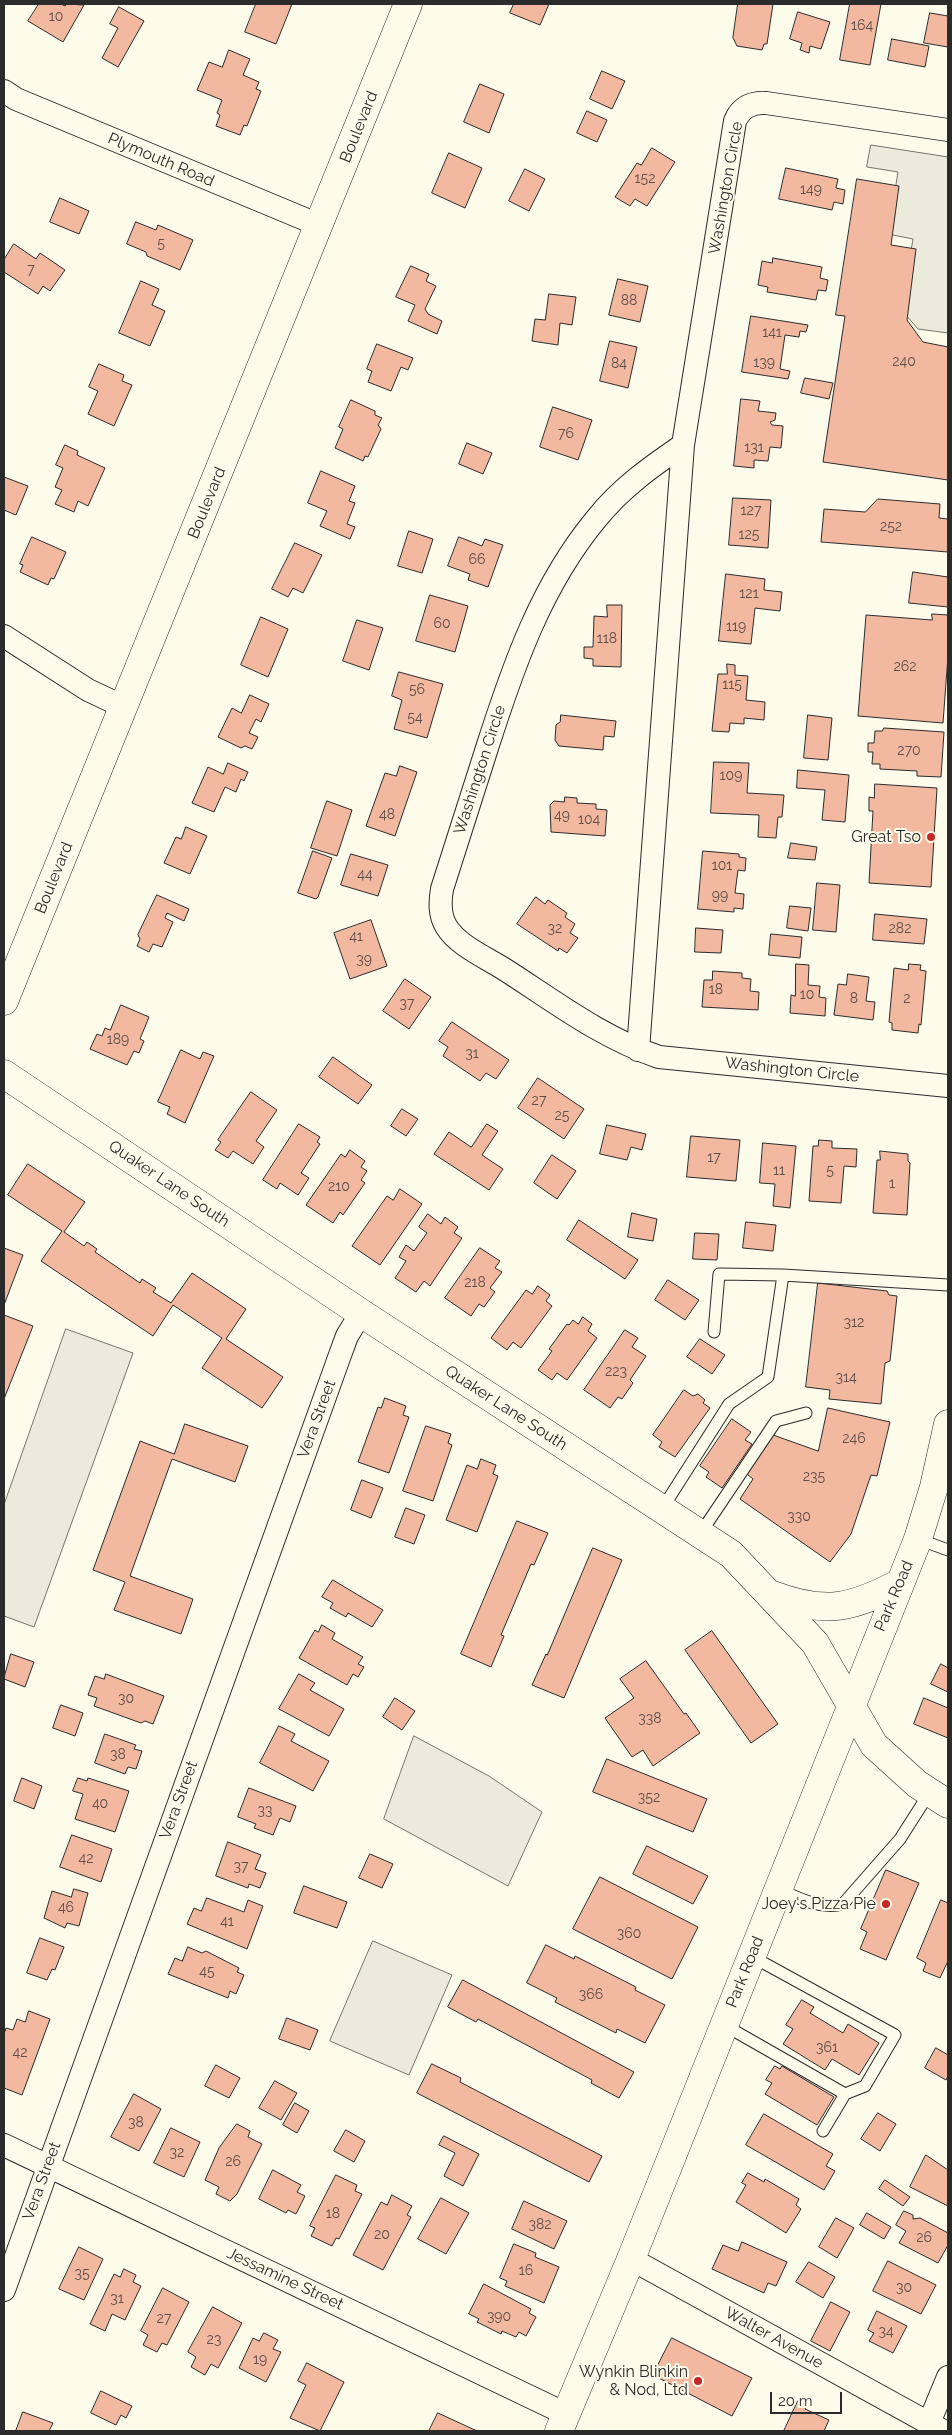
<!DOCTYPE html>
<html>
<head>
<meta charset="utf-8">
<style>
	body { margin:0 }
	#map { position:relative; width:952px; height:2435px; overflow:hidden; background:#fdfbea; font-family:Raleway,sans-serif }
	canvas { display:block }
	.frame { position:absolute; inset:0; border:5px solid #2b2b2b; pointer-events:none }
	.scale { position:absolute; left:770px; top:2392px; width:72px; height:22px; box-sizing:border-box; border:2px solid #2b2b2b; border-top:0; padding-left:6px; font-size:15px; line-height:18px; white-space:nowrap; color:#2b2b2b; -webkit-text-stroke:4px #fdfbea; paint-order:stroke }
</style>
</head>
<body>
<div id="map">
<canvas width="952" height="2435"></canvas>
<div class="frame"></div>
<div class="scale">20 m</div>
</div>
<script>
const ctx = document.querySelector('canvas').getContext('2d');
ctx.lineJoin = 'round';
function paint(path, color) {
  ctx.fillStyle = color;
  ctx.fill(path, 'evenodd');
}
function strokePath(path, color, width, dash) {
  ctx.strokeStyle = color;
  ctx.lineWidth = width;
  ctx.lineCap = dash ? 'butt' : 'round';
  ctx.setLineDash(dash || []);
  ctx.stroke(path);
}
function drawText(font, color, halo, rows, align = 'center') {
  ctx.font = font + ' Raleway,sans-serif';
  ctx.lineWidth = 4;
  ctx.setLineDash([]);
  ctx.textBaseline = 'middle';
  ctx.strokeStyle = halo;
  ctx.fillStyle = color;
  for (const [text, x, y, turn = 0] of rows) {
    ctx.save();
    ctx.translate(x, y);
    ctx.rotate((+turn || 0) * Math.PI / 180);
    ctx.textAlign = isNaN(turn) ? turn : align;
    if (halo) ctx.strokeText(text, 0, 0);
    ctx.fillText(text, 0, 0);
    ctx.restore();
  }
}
const parking = new Path2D(`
	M871,145l77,12v176l-30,-4 -17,-20 12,-70 -25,-5 10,-62 -31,-5z
	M66,1329l67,24 -99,274 -30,-11v-111z
	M414,1736l75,40 53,36 -34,74 -124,-67z
	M373,1941l79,34 -43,100 -79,-34z`);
paint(parking, '#eceadb');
strokePath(parking, '#74746e', 1);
const building = new Path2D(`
	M39,4h22l4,2 2,-2 17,1 -21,37 -35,-21z
	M256,4h36l-16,40 -31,-12z
	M514,4h35l-9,21 -30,-12z
	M738,4h35l-6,40h-3l-2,6 -25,-4 -4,-8z
	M850,4h31l-11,61 -30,-5z
	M119,7l25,14 -26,46 -16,-9 16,-30 -8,-4z
	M798,12l32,10 -9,27 -11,-3 -1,7 -9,-3 2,-7 -12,-4z
	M930,13l18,3v31l-24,-4z
	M892,39l37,7 -4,21 -37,-7z
	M229,50l21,9 -7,16 16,7 -3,7 5,2 -14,35 -3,-1 -4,10 -24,-9 4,-11 -3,-2 5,-13 -25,-10 12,-28 13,5z
	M602,71l23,10 -13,28 -22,-10z
	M480,84l24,10 -15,39 -25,-11z
	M587,111l20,9 -10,22 -20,-9z
	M652,148l23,14 -28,44 -12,-7 -5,7 -15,-9 22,-34 4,2z
	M449,153l33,15 -17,40 -33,-15z
	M786,168l52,11 -2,9 9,2 -2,14 -9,-2 -2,8 -53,-11z
	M525,169l20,10 -16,32 -20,-10z
	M857,179l42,7 -8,59 25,4 -9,71 16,22 25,5v133l-125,-18 22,-146 -9,-1z
	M60,198l29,13 -10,23 -29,-12z
	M136,222l20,8 2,-5 35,15 -13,30 -33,-14 -1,-4 -19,-8z
	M14,244l22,15 4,-6 25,17 -15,21 -7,-5 -5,8 -34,-22v-12z
	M773,258l49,9 -2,11 8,2 -2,11 -8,-1 -2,10 -49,-8 1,-5 -10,-2 4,-24 10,2z
	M411,266l18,8 -3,7 10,5 -11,23 3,5 14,7 -5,13 -29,-13 7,-16 -19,-8z
	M618,279l30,7 -8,36 -31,-7z
	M141,281l18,8 -7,16 13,6 -15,35 -31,-13z
	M549,294l27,3 -4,28 -12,-2 -2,22 -26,-4 3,-22 10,1z
	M751,316l57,9 -2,7 -6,-1 -1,6 -14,-2 -5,34 10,2 -2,8 -46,-7z
	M610,341l27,6 -9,41 -28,-7z
	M377,344l36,14 -5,12 -7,-3 -10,24 -23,-9 4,-11 -5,-2z
	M99,364l25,11 -2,6 10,4 -18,41 -26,-12 10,-23 -9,-4z
	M805,378l28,5 -4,16 -28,-6z
	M741,399l19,2 -2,10 18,2 -1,7 -5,2 2,3 11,1 -2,22 -11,-1 -2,14 -14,-1v8l-20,-2z
	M351,400l24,11v4l7,3 -4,7 3,4 -13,28 -3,-1 -2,5 -28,-13 8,-19 -4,-2z
	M553,407l39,13 -14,40 -38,-13z
	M467,443l25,10 -9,21 -24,-10z
	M65,445l13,6 -1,4 28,13 -17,38 -10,-5 -4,11 -19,-8 7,-14 -7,-3 8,-19 -7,-3z
	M321,471l34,15 -6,15 6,2 -8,21 8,3 -5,12 -30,-13 7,-15 -19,-8z
	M4,477l24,9 -12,29 -12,-5z
	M733,498l38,2 -3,48 -39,-3z
	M878,499l62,5 -1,14 9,1v33l-127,-10 3,-33 41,3z
	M409,531l24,8 -11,34 -24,-7z
	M32,537l34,15 -12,27 -3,-1 -3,7 -28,-13 3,-7 -3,-1z
	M459,537l23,9 3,-7 18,6 -15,42 -20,-7 2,-6 -22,-8z
	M295,543l27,12 -19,38 -10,-5 -5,9 -16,-8z
	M913,572l35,5v30l-39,-4z
	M726,574l39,5 -1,11 18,2 -2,19 -25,-3 -4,36 -32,-3z
	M430,595l38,11 -13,46 -39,-11z
	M607,605h15l-1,62 -28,-1v-7l-9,-1v-11h9l1,-31 13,1z
	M932,614l16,1v41l-5,67 -85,-7 8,-101 66,5z
	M261,617l27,12 -20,48 -27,-12z
	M357,620l26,8 -14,42 -26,-9z
	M727,664l8,1v10l13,1 -2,24 19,2 -1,18 -20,-2v6l-14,-1 -1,9 -17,-1 6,-57h9z
	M399,672l44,12 -16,54 -33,-9 8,-29 -10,-4z
	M250,695l19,9 -8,18 -5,-3 -7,14 9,4 -6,12 -7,-3 -4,2 -23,-11 14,-29 9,5z
	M561,715l55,6 -2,16 -10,-1 -1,14 -44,-4 -4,-6 1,-15 4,-3z
	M808,715l24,3 -4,42 -24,-2z
	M884,728l60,4 -3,45 -24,-1v-5l-37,-2v-5h-8l1,-12h-5v-9h6l1,-12h7z
	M714,762l35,1 -2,30 37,2 -2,22h-4l-2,21 -18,-1 1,-22 -48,-2z
	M228,763l20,9 -4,9 -3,-2 -5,13 -11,-5 -11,25 -22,-9 16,-36 15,7z
	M400,766l17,6 -22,64 -29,-10 19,-53 11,3z
	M798,770l51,5 -4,47 -23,-2 3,-30 -28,-2z
	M875,784l62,4 -6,99 -62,-4 4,-72h-4v-14l5,1z
	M565,797l12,1v5l19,1v5l11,1 -2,26 -54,-4 -1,-27 4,-4 10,1z
	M327,801l25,9 -15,46 -26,-8z
	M186,827l21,9 -17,38 -26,-11 12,-26 5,2z
	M791,843l26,4 -2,13 -27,-2z
	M313,851l19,7 -14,39 -2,2 -18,-6z
	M703,851l36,3v3l7,1 -1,13 -7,-1 -3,23 9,1 -1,15 -9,-1v4l-36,-3z
	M351,854l37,11 -10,31 -37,-11z
	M817,883l23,2 -4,47 -23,-2z
	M157,895l32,14 -5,12 -17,-8 -2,5 8,4 -11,25 -9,-3 -4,8 -12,-6 3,-7 -2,-4z
	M536,897l9,7 3,-4 19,13 -2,4 10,7 -5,9 8,5 -11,15 -8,-5 -1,3 -41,-27z
	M790,906l21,2 -3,23 -21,-3z
	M875,914l52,5 -3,25 -51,-4z
	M371,920l16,46 -37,13 -16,-46z
	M696,928l27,2 -2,23 -26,-1z
	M771,934l31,3 -2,21 -31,-3z
	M796,964l13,1 -1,20 12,1 -1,11 7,1 -1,18 -35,-3 1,-18 4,1z
	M909,964l12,1 -1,5 6,1 -5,54 -2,-1 -1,9 -26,-3v-7l-3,-1 5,-54 14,2z
	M713,971l29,2v5l9,1 -1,12 9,1 -1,18 -56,-3 2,-27h8z
	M848,974l21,3 -3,24 9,1 -2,18 -39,-5 4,-31 8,1z
	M405,979l26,18 -22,32 -26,-18z
	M121,1005l28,12 -9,22 4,2 -5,12 -5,-2 -7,14 -37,-16 7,-15 5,2 3,-8 5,2z
	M452,1022l57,38 -13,19 -10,-6 -6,8 -37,-25 5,-9 -9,-6z
	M181,1050l19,9 3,-7 11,4 -29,67 -18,-9 3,-7 -12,-5z
	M333,1057l39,28 -14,19 -39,-27z
	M538,1078l46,31 -20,30 -46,-31z
	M251,1092l26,18 -21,31 8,6 -11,17 -20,-13 -5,7 -13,-8 6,-8 -3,-2z
	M402,1109l16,10 -12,17 -15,-10z
	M299,1124l21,13 -3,5 3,2 -19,29 8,5 -11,17 -18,-12 -3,6 -14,-9z
	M487,1124l11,7 -16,24 21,14 -14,21 -55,-36 15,-22 22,15z
	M607,1125l39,9 -4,16 -11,-3 -4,13 -27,-6z
	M691,1136l49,4 -4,41 -49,-4z
	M819,1140l13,1v7l25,1 -1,18 -12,-1 -3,37 -32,-2 4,-55h5z
	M763,1143l33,3 -6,62 -17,-2 2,-22 -15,-1z
	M350,1150l15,11 -4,6 6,4 -6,9 4,3 -22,32 -3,-3 -7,11 -27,-18 35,-51 4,3z
	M880,1151l28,3v7l2,2 -3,52 -34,-2 4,-53h3z
	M552,1155l24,16 -19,28 -23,-16z
	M28,1164l57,38 -21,30 20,14 3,-4 10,7 -2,3 45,31 2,-4 14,9 -3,4 18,11 21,-30 54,36 -20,30 57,38 -21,31 -60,-40 20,-30 -49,-33 -20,31 -112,-75 21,-30 -54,-36z
	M400,1189l22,15 -42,61 -28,-19 35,-50 6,4z
	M632,1213l25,6 -4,22 -25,-4z
	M428,1214l13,10 4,-7 13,10 -4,6 8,5 -32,48 -6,-5 -8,11 -21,-14 11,-17 -7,-4 7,-12 8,6 13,-18 -8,-6z
	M579,1220l59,40 -13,19 -58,-39z
	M746,1222l30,3 -3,26 -30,-3z
	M695,1233l24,1 -2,26 -24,-1z
	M4,1248l19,7 -19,50z
	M480,1248l20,13 -5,7 7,4 -12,16 5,4 -11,15 -5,-3 -8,12 -26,-18z
	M668,1280l31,20 -14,20 -30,-20z
	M818,1283l69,8 2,4 8,1 -7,65 -5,2 -4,41 -52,-5 1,-9 -24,-3z
	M538,1286l12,9 -4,6 6,5 -31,42 -8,-6 -6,8 -16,-12 35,-48 6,4z
	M4,1315l29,11 -29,73z
	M583,1317l9,7 -4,7 9,7 -30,42 -10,-7 -5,7 -14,-10 14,-19 -3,-2 18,-25 2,1 4,-5 5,4z
	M625,1330l13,8 -6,9 14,9 -16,24 3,3 -11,16 -4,-2 -8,11 -26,-18z
	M700,1339l25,16 -13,19 -25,-17z
	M684,1390l9,6 5,-2 7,6 -2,3 7,5 -35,49 -16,-10 3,-5 -9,-7z
	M385,1398l21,8 -3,9 6,2 -20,56 -31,-11 20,-55 3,1z
	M828,1408l62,14 -13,54 -6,-1 -20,59 -21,28 -90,-63 13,-20 -6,-5 26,-39 45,16z
	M732,1419l19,13 -6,8 7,4 -30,44 -16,-11 3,-5 -9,-6z
	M185,1424l63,22 -13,36 -63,-23 -42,117 63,23 -12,35 -67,-24 11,-28 -32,-12 47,-129 34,13z
	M426,1426l25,8 -3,9 4,2 -19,56 -30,-10z
	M481,1459l15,6 -3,9 5,2 -21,56 -31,-12 21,-55 10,4z
	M362,1480l21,8 -12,30 -20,-8z
	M406,1508l19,7 -11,29 -19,-7z
	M517,1521l31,12 -14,32 -3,-1 -30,71 3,1 -13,31 -30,-13z
	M593,1548l29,12 -58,138 -32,-13 14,-31 1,1z
	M333,1580l50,30 -11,17 -24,-14 -2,4 -16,-9 3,-5 -11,-6z
	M322,1625l13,8 -3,6 31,18 -5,7 6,3 -6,10 -5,-3 -6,11 -48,-27 16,-28 3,2z
	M712,1631l66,93 -27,19 -66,-93z
	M11,1654l23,8 -9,25 -21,-8z
	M646,1661l38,53 2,-1 14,20 -47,33 -10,-16 -11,7 -27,-39 29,-20 -14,-19z
	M941,1664l7,4v24l-17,-8z
	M106,1674l58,22 -11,28 -8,-3 -4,2 -47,-17 3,-8 -9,-3 7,-19 9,3z
	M299,1674l16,9 -5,7 34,19 -15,27 -50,-27z
	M395,1698l20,13 -13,19 -19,-13z
	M924,1698l24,10v30l-34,-14z
	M61,1705l22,8 -8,23 -22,-8z
	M279,1726l16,8 -4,7 38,20 -16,30 -53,-28z
	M105,1734l31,11 -2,4 8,2 -6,18 -8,-2 -3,7 -30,-11z
	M607,1759l100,40 -14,33 -100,-40z
	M22,1778l20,8 -8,23 -20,-8z
	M78,1778l9,3 1,-3 41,13 -14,41 -40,-13 8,-25 -10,-3z
	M249,1788l47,18 -6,16 -10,-4 -7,17 -19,-7 2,-4 -18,-7z
	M72,1835l40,14 -11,33 -41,-15z
	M228,1842l33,13 -6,14 11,4 -6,15 -11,-4 -1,4 -32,-12z
	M647,1846l61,30 -15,28 -60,-30z
	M370,1854l23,10 -11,24 -23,-10z
	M886,1870l33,13 -33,77 -26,-11 7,-17 -6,-3z
	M600,1877l98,50 -26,52 -99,-50z
	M304,1886l43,16 -10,26 -43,-15z
	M74,1889l14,4 -9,33 -12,-3 -2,5 -21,-10 8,-27 19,6z
	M207,1898l37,14 4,-12 15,6 -16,43 -60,-25 7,-16 7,3z
	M941,1900l7,3v58l-8,17 -17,-7 3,-8 -9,-5z
	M40,1938l24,9 -9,23 -3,-1 -5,11 -20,-7z
	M546,1945l28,14 1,-3 61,31 -1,3 30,15 -20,38 -28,-14 -1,4 -61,-31 2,-4 -30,-15z
	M188,1947l14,6 4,-2 33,17 -2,4 7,3 -8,19 -6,-3 -2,7 -60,-24 7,-16 7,3z
	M463,1980l171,92 -15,26 -28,-15 1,-3 -114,-61 -2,3 -28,-15z
	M802,2000l12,7 -4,6 33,20 5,-9 31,19 -20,32 -27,-16 -7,11 -42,-26 10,-15 -7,-4z
	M29,2011l21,8 -28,76 -18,-7v-54l2,-6 7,2 4,-11 8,3z
	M287,2018l31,12 -8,20 -31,-11z
	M936,2048l12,7v21l-2,4 -21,-12z
	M432,2064l29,14 -1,4 142,74 -13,26 -172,-89z
	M216,2065l24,13 -11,20 -24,-12z
	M775,2066l5,3 2,-3 52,31 -17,28 -52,-31 7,-11 -6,-3z
	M275,2081l22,12 -16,27 -22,-12z
	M134,2094l27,15 -22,42 -28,-14z
	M295,2103l14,8 -12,22 -14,-8z
	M878,2113l18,11 -16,27 -19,-12z
	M764,2114l69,40 -7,12 9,5 -11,19 -78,-45z
	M237,2124l13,7 -2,6 14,7 -25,50 -7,7 -14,-7 3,-7 -14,-7 14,-32z
	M171,2128l29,14 -16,35 -30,-14z
	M346,2130l19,11 -11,21 -20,-11z
	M444,2136l35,18 -16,32 -19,-10 11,-23 -16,-8z
	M926,2155l22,15v36l-38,-19z
	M273,2170l28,15 -4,7 8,4 -9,18 -8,-4 -2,3 -27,-14z
	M748,2173l16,9 1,-3 34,20 -3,6 5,4 -15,24 -50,-31 10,-17 -4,-2z
	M336,2175l21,10 -2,6 7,3 -23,45 -3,-1 -4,8 -21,-10 4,-8 -5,-2z
	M885,2180l25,17 -7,9 -24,-17z
	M392,2195l20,11 -5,9 4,2 -28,53 -30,-15 28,-53 6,3z
	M441,2198l28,15 -23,41 -28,-15z
	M524,2201l43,20 -13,28 -42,-20z
	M904,2211l9,4v4l7,-1 28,15v12l-10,18 -39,-20 7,-12 -10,-6z
	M867,2213l24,14 -7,12 -24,-14z
	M836,2218l18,10 -17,30 -18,-11z
	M742,2242l45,20 -11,24 -8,-3 -4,10 -52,-24 11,-24 15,6z
	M514,2244l22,9 -1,4 24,10 -15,36 -39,-17 2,-5 -7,-3z
	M79,2247l24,12 -19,41 -25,-11z
	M888,2261l48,24 -15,29 -48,-23z
	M809,2262l26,15 -12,21 -27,-16z
	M124,2269l12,6 -3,7 8,4 -16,34 -13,-6 -7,17 -15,-7 24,-50 6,3z
	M484,2284l47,25 -2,4 7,4 -10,19 -7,-4 -3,5 -14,-6 -1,3 -24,-12 2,-3 -10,-5z
	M163,2288l26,14 -22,43 -5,-2 -5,9 -14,-7 5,-10 -7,-4z
	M831,2302l19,10 -20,39 -19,-10z
	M213,2307l29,16 -24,45 -7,-4 -6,11 -14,-8 5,-10 -8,-5z
	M877,2311l30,15 -14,27 -24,-12 5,-8 -6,-3z
	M264,2333l14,7 -5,9 8,3 -15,30 -27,-14 14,-30 6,3z
	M672,2338l80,40 -20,38 -79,-41z
	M307,2363l37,19 -24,49 -30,-13 16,-33 -8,-4z
	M101,2391l31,15 -6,12 -5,-3 -5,10 -25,-12z
	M798,2401l9,4 -2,4 24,11 -5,11h-40z
	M23,2412l30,11 -4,8h-33z
	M438,2413l39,18h-48z`);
paint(building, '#f2b8a0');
strokePath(building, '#2b2b2b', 1);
const service = new Path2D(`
	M714,1332l5,-58 64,1
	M662,1509l67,-105 39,-27 15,-102 165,10
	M700,1534l76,-113 30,-8
	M918,1539l30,11
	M778,1889c20,9 43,21 65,15l57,-65 30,-47
	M724,2025l121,69 20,-8 30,-51 -144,-79
	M823,2131l22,-37`);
const minor = new Path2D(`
	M4,91l12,8 303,126
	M683,445c-31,21 -62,43 -86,73 -56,67 -84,149 -110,230 -15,47 -30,94 -45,141 -2,12 -3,25 4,37 11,19 39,31 58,43 50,32 98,69 155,88l289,29
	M4,636l84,54 36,17
	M638,1050l45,-605 52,-324c6,-14 17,-19 31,-18l182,27
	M4,2145l562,269
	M631,2259l312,172
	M4,2290l336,-935 7,-19 14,-23
	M929,2423l19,-46`);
const secondary = new Path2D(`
	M4,1001l404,-997
	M4,1074l357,239 370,241 84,89 59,102 43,39 31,20
	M773,1595c53,20 79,13 127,-12
	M559,2431l72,-172 287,-720 16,-52 14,-63`);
strokePath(service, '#2b2b2b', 13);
strokePath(minor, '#2b2b2b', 24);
strokePath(secondary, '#2b2b2b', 29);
strokePath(service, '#fdfbea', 11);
strokePath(minor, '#fdfbea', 22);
strokePath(secondary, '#fdfbea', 28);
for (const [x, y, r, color] of [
	[931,837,5,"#c62828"],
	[886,1904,5,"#c62828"],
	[698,2381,5,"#c62828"]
]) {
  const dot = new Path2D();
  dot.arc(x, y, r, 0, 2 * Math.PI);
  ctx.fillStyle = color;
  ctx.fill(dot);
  strokePath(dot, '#fdfbea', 2);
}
drawText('14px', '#5d4e48', null, [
	["10",56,17],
	["164",862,26],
	["152",645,179],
	["149",811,190],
	["5",161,244],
	["7",31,270],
	["88",629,301],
	["141",772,333],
	["240",904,362],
	["139",764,363],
	["84",619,364],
	["76",566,434],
	["131",754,448],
	["127",751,511],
	["252",891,527],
	["125",749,535],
	["66",477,560],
	["121",749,594],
	["60",442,624],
	["119",736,627],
	["118",607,639],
	["262",905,667],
	["115",732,685],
	["56",417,690],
	["54",415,718],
	["270",909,751],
	["109",731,776],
	["48",387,815],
	["49",562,816],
	["104",589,820],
	["101",722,866],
	["44",365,875],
	["99",720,896],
	["32",555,929],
	["282",900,929],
	["41",356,937],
	["39",364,960],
	["18",716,990],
	["10",807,995],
	["8",854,999],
	["2",907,999],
	["37",407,1004],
	["189",118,1040],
	["31",472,1054],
	["27",539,1101],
	["25",562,1116],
	["17",714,1158],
	["11",779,1171],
	["5",830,1171],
	["1",892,1184],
	["210",339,1187],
	["218",475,1283],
	["312",854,1323],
	["223",616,1372],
	["314",846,1378],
	["246",854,1439],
	["235",814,1477],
	["330",799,1517],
	["30",126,1699],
	["338",650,1719],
	["38",118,1755],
	["352",649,1798],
	["40",100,1804],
	["33",265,1811],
	["42",86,1859],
	["37",241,1867],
	["46",66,1908],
	["41",227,1922],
	["360",629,1934],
	["45",207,1972],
	["366",591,1995],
	["361",827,2048],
	["42",20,2053],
	["38",136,2123],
	["32",177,2153],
	["26",233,2162],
	["18",333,2214],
	["382",540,2225],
	["20",382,2235],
	["26",924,2238],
	["16",526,2271],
	["35",82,2274],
	["30",904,2288],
	["31",117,2299],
	["390",499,2317],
	["27",164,2319],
	["34",886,2332],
	["23",214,2340],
	["19",260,2360]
]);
drawText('16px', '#2b2b2b', '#fdfbea', [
	["Boulevard",359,127,-68],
	["Plymouth Road",161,160,23],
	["Washington Circle",726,188,-80],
	["Boulevard",207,503,-68],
	["Washington Circle",480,770,-72],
	["Boulevard",54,878,-68],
	["Washington Circle",792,1070,6],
	["Quaker Lane South",169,1184,34],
	["Quaker Lane South",506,1408,33],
	["Vera Street",317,1419,-70],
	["Park Road",894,1596,-67],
	["Vera Street",179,1800,-70],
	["Park Road",745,1972,-68],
	["Vera Street",42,2181,-70],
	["Jessamine Street",285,2279,25],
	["Walter Avenue",774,2338,29]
]);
drawText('16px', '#2b2b2b', '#fdfbea', [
	["Great Tso",921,837],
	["Joey's Pizza Pie",876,1904],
	["Wynkin Blinkin",688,2372],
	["& Nod, Ltd",688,2390]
], 'right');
</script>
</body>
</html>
